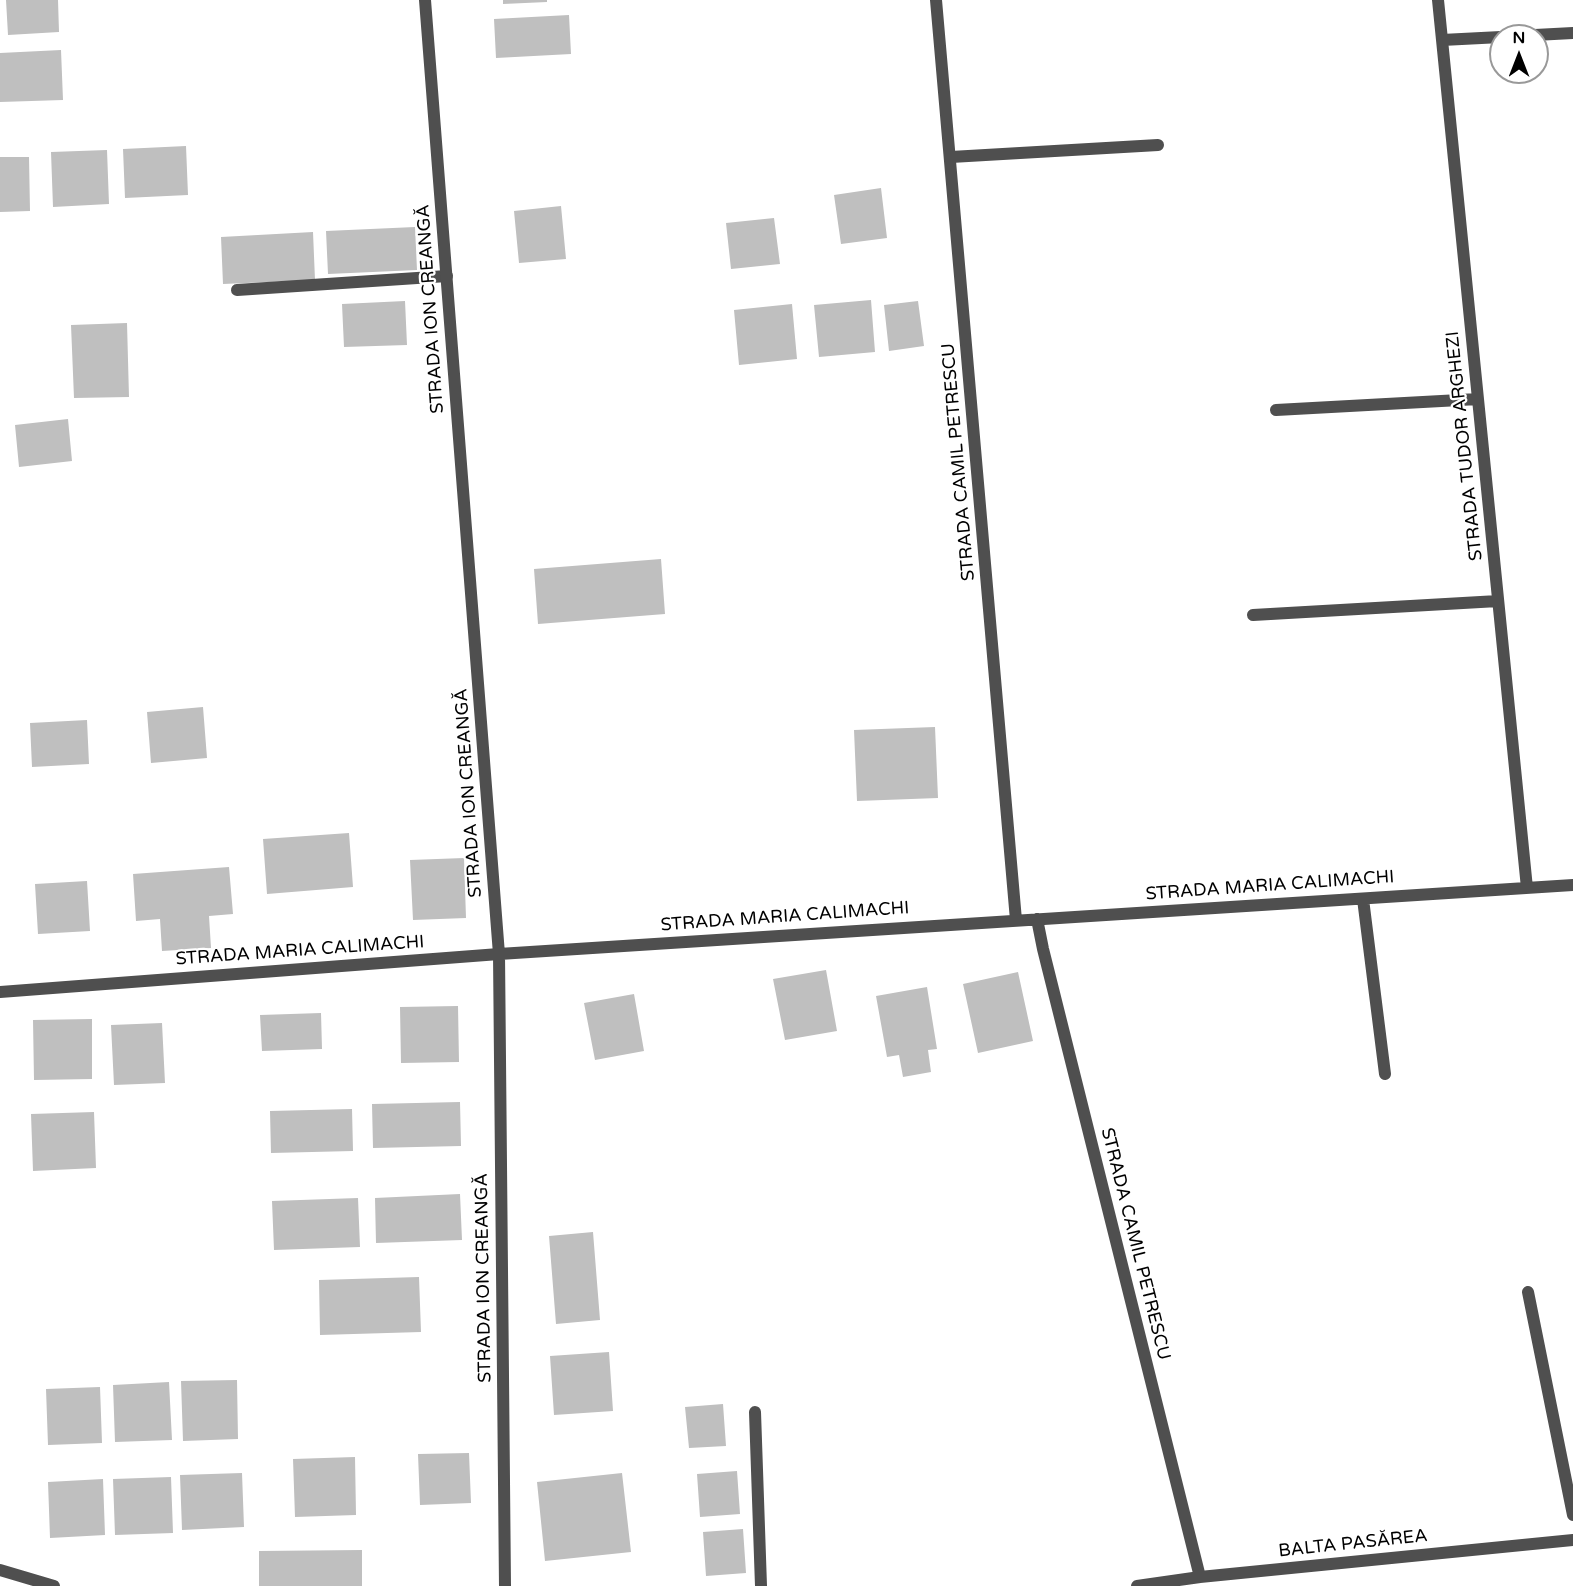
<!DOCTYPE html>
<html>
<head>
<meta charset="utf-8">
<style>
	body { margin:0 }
	#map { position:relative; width:1573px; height:1586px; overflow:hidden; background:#fff; font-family:"Varela Round",sans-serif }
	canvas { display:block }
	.north { position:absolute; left:1489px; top:24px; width:60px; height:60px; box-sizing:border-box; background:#fff; border:2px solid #999; border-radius:50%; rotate:0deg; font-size:16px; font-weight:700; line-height:24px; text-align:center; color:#000 }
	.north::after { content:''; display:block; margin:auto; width:21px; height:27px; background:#000; clip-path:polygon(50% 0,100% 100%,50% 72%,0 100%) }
</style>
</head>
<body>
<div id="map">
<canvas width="1573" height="1586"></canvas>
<div class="north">N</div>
</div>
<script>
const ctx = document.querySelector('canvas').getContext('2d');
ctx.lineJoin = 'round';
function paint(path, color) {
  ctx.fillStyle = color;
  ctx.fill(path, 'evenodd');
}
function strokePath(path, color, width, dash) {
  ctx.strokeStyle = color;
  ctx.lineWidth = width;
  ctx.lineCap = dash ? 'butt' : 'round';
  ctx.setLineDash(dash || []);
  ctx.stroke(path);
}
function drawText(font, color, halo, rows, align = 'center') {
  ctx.font = font + ' "Varela Round",sans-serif';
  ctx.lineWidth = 4.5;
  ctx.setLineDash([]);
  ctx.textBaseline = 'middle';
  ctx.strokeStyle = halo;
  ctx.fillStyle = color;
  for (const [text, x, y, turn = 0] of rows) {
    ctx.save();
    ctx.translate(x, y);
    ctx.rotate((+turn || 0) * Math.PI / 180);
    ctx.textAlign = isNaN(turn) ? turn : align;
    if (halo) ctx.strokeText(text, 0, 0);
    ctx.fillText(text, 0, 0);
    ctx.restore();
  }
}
paint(new Path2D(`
	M6,0h52l1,32 -51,3z
	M503,0h44v2l-44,2z
	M569,15l2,39 -75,4 -2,-39z
	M61,50l2,50 -63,2v-49z
	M186,146l2,49 -63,3 -2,-49z
	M107,150l2,54 -56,3 -2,-55z
	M0,157h29l1,54 -30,1z
	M881,188l6,50 -46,6 -7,-49z
	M561,206l5,53 -47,4 -5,-52z
	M774,218l6,46 -49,5 -5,-46z
	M415,227l2,43 -89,4 -2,-43z
	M313,232l2,48 -92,4 -2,-47z
	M871,300l4,52 -56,5 -5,-52z
	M405,301l2,44 -63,2 -2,-43z
	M918,301l6,45 -35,5 -5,-46z
	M792,304l5,55 -58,6 -5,-55z
	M127,323l2,74 -55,1 -3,-73z
	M68,419l4,42 -53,6 -4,-42z
	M661,559l4,55 -127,10 -4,-55z
	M203,707l4,51 -56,5 -4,-51z
	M87,720l2,44 -57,3 -2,-44z
	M935,727l3,71 -81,3 -3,-71z
	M349,833l4,54 -86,7 -4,-55z
	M464,858l2,60 -53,2 -3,-60z
	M229,867l4,47 -24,2 2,32 -49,3 -2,-32 -24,2 -3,-47z
	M87,881l3,50 -52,3 -3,-50z
	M826,970l11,61 -52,9 -12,-61z
	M1018,972l15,69 -55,12 -15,-69z
	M927,987l10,62 -9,1 3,22 -28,5 -4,-22 -12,2 -11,-61z
	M634,994l10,57 -49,9 -11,-57z
	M458,1006l1,56 -58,1 -1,-56z
	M321,1013l1,36 -60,2 -2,-36z
	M92,1019v60l-58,1 -1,-60z
	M162,1023l3,60 -51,2 -3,-60z
	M460,1102l1,44 -88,2 -1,-44z
	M352,1109l1,42 -82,2 -1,-42z
	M94,1112l2,56 -63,3 -2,-57z
	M460,1194l2,46 -86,3 -1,-45z
	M358,1198l2,49 -86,3 -2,-49z
	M593,1232l7,88 -44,4 -7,-88z
	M419,1277l2,55 -101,3 -1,-55z
	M609,1352l4,59 -59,4 -4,-59z
	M237,1380l1,59 -55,2 -2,-60z
	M169,1382l3,58 -57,2 -2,-57z
	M100,1387l2,56 -54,2 -2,-56z
	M723,1404l3,42 -37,2 -4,-41z
	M469,1453l2,50 -51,2 -2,-51z
	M355,1457l1,58 -61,2 -2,-58z
	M737,1471l3,43 -40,3 -3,-43z
	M242,1473l2,54 -62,3 -2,-55z
	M622,1473l9,79 -86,9 -8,-79z
	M171,1477l2,56 -58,2 -2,-56z
	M103,1479l2,56 -55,3 -2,-56z
	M743,1529l3,44 -40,3 -3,-44z
	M362,1550v36h-103v-35z`), '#bfbfbf');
strokePath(new Path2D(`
	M237,290l210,-14`), '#4f4f4f', 12);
strokePath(new Path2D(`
	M425,0l74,954 6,632
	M936,0l80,920
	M1438,0l89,888
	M1516,36l57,-3
	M1442,40l59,-3
	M951,157l207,-12
	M1276,410l202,-11
	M1253,615l245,-14
	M1363,899l22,175
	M1037,919l6,30 157,628
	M0,992l499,-38 1074,-69
	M1528,1292l45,223
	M755,1412l6,174
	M0,1570l54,16
	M1137,1586l63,-9 373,-37`), '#4f4f4f', 12);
drawText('18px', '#000', '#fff', [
	["STRADA ION CREANGĂ",431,309,-94],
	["STRADA TUDOR ARGHEZI",1465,446,-96],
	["STRADA CAMIL PETRESCU",959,462,-95],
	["STRADA ION CREANGĂ",469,793,-94],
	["STRADA MARIA CALIMACHI",1270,886,-4],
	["STRADA MARIA CALIMACHI",785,917,-4],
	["STRADA MARIA CALIMACHI",300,951,-4],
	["STRADA CAMIL PETRESCU",1135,1244,76],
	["STRADA ION CREANGĂ",484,1278,-91],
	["BALTA PASĂREA",1353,1544,-6]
]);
</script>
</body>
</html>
